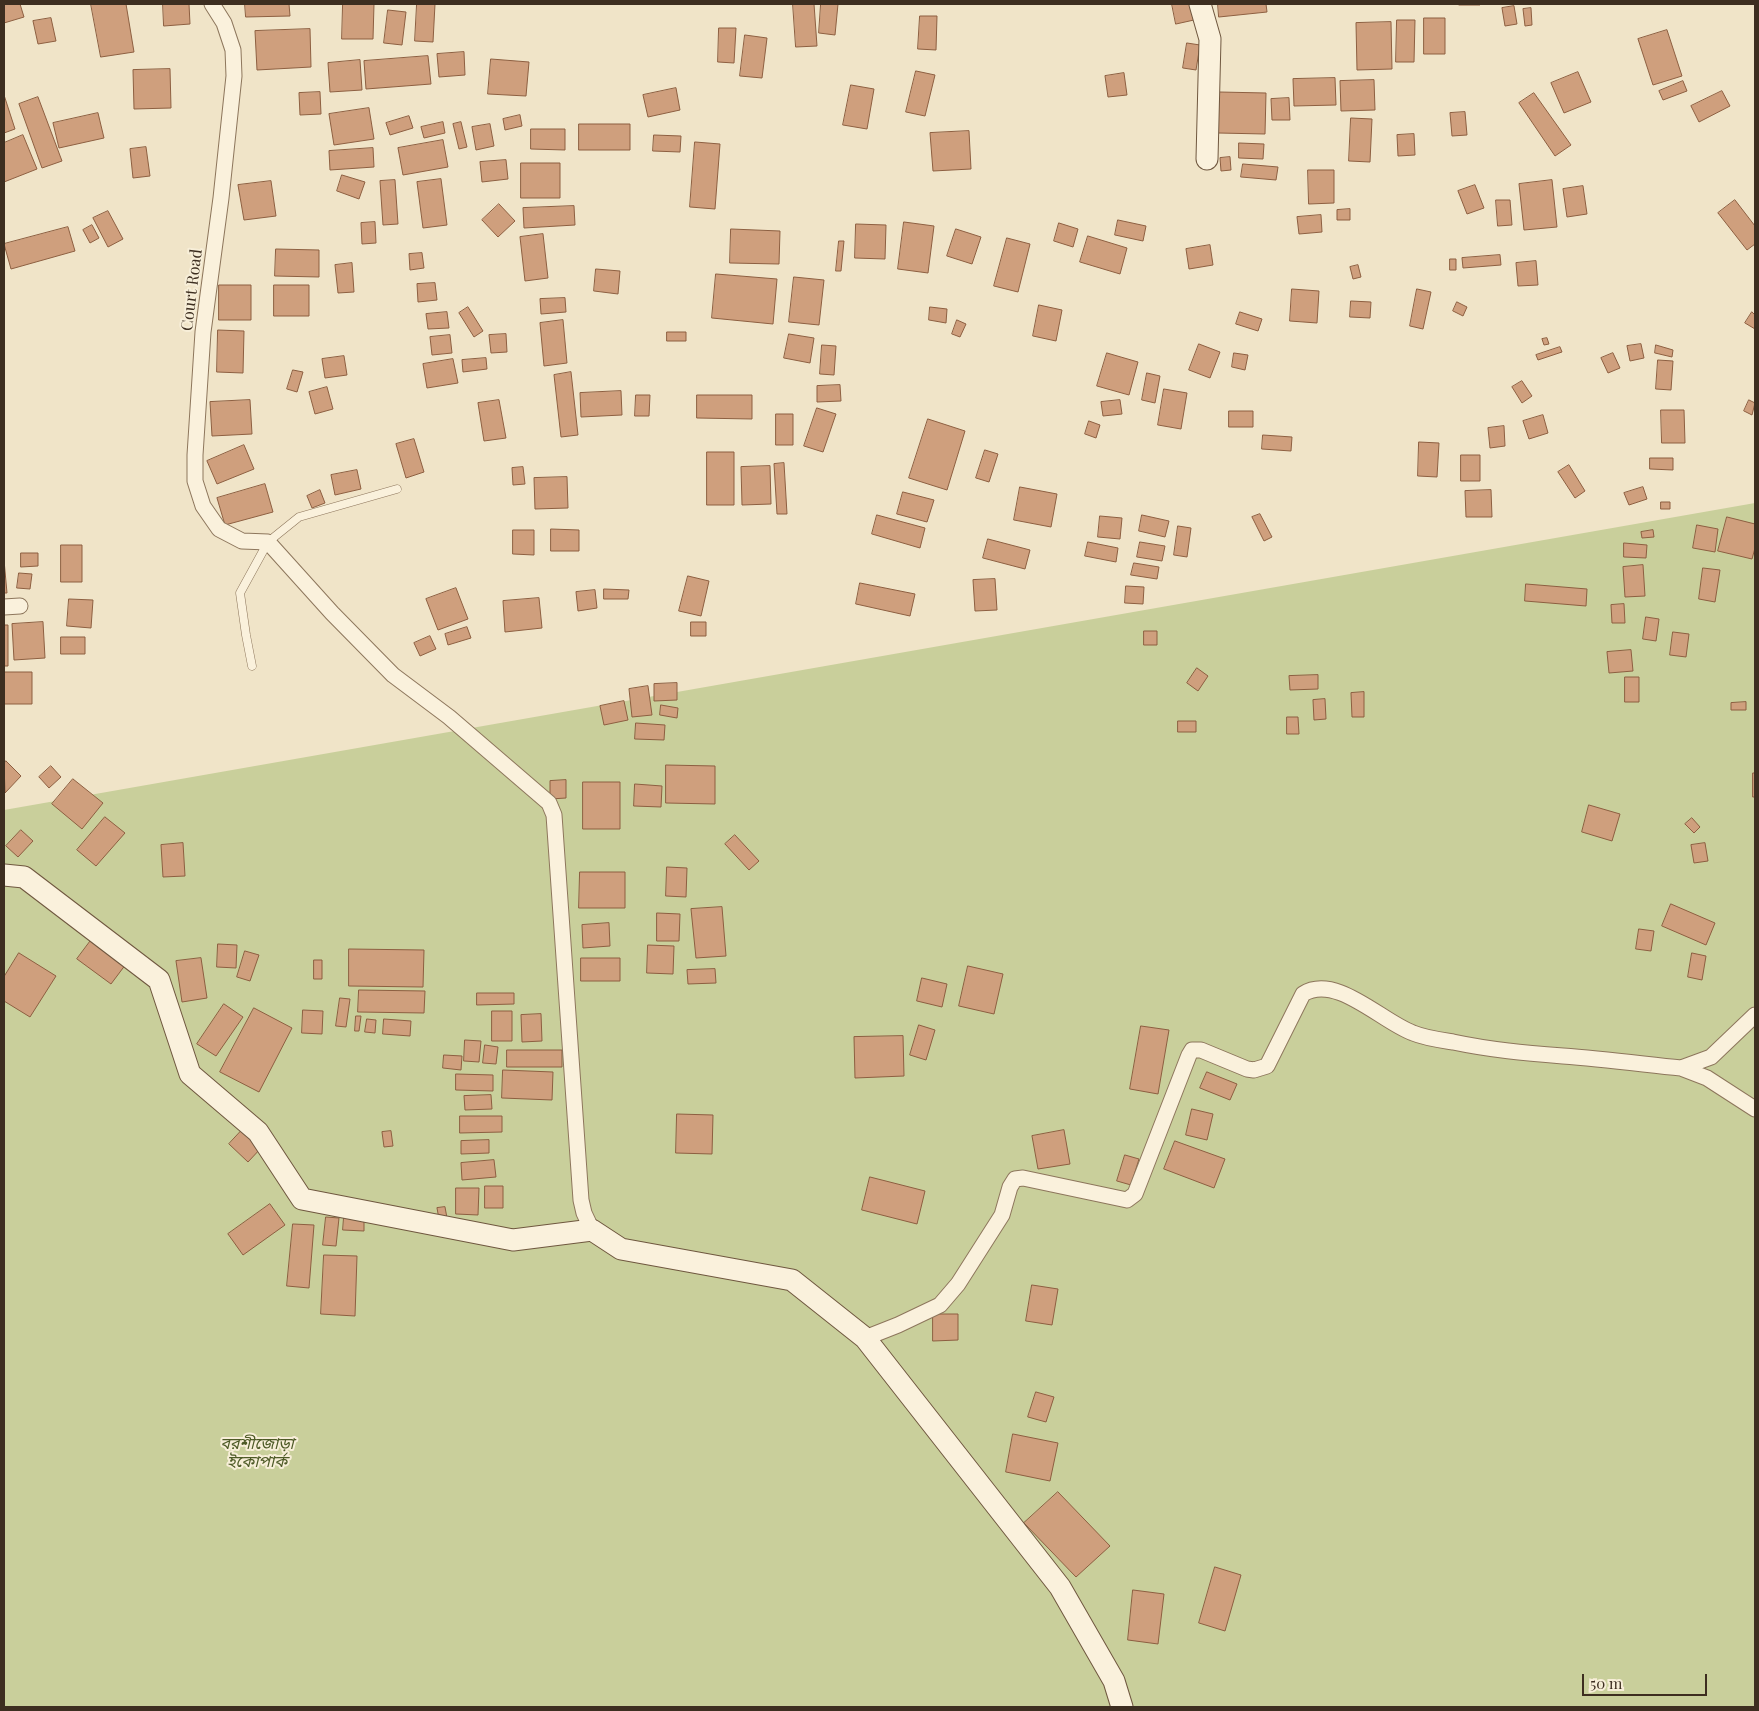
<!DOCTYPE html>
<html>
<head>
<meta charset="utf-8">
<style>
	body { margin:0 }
	#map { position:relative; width:1759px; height:1711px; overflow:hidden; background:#f0e4c8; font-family:"Playfair Display",serif }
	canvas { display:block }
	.frame { position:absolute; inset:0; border:5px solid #3d2e20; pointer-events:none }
	.scale { position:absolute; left:1582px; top:1674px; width:125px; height:22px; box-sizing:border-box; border:2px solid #3d2e20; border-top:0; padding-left:6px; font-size:15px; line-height:18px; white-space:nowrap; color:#3d2e20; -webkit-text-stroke:4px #f7eed8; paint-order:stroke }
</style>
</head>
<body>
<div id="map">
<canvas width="1759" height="1711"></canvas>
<div class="frame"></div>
<div class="scale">50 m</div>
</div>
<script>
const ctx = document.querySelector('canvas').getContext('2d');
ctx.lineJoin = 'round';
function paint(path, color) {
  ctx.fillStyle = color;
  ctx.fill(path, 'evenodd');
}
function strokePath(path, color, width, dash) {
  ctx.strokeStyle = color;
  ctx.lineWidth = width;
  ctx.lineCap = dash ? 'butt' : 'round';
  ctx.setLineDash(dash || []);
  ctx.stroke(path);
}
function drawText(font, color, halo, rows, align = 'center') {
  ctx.font = font + ' "Playfair Display","Noto Sans Bengali",serif';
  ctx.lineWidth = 4;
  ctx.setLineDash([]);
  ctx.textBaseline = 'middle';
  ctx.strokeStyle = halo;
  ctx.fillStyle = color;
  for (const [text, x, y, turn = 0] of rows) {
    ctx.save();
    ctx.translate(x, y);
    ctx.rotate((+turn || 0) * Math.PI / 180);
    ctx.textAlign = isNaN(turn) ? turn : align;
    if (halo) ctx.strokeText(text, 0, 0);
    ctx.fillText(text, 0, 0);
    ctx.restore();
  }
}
paint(new Path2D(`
	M1755,503v1204h-1751v-897z`), '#c9cf9b');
const building = new Path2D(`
	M4,4h16l4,13 -20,6z
	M91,4h35l8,48 -33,5z
	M163,4h26l1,20 -26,2z
	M245,4h44l1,12 -44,1z
	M343,4h31l-1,35h-31z
	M417,4h18l-2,38 -18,-1z
	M793,4h21l3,42 -21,1z
	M821,4h17l-3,31 -16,-2z
	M1172,4h19l3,16 -18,4z
	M1218,4h48l1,8 -48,5z
	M1459,4h21v1h-21z
	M1514,6l3,18 -12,2 -3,-18z
	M1531,8l1,17 -7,1 -2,-17z
	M388,10l18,2 -4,33 -18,-2z
	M920,16h17l-1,34 -18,-1z
	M51,18l5,23 -18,3 -5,-23z
	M1424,18h21v36h-21z
	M1397,20h18l-1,42h-18z
	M1391,22l1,47 -35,1 -1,-47z
	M719,28h17l-2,35 -16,-1z
	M310,29l1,38 -54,3 -2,-39z
	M1667,30l15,46 -29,9 -15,-46z
	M745,35l22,3 -5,40 -22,-2z
	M1187,43l13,2 -4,25 -13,-2z
	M464,52l1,23 -26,2 -2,-23z
	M428,56l3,28 -65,5 -2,-28z
	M491,59l38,3 -3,34 -38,-2z
	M360,60l2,30 -32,2 -2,-29z
	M170,69l1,39 -37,1 -1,-39z
	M916,71l19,4 -10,41 -19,-4z
	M1578,72l13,30 -27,11 -13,-30z
	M1124,73l3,22 -19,2 -3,-21z
	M1335,78l1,27 -42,1 -1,-27z
	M1374,80l1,30 -34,1 -1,-30z
	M1683,81l4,10 -24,9 -4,-9z
	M851,85l23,4 -7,40 -24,-4z
	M676,88l4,22 -32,7 -5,-22z
	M1722,91l8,15 -31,16 -8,-16z
	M320,92l1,22 -21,1 -1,-22z
	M1219,92l47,1 -1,41 -47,-1z
	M1534,93l37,52 -16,11 -36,-53z
	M4,95l11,34 -11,4z
	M38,97l24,64 -20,7 -23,-64z
	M1289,98l1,22h-18l-1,-21z
	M369,108l5,31 -40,6 -5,-31z
	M1465,112l2,23 -15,1 -2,-23z
	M98,113l6,25 -45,10 -6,-25z
	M520,115l2,11 -17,4 -2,-11z
	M409,116l4,12 -23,7 -4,-12z
	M1351,118l21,1 -2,43 -21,-1z
	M443,122l2,11 -21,5 -3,-11z
	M461,122l6,25 -8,2 -6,-25z
	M490,124l4,22 -18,4 -4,-23z
	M579,124h51v26h-51z
	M531,129h34v21l-34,-1z
	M969,131l2,38 -38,2 -3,-38z
	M1414,134l1,21 -17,1 -1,-21z
	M23,135l14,34 -33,13v-39z
	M654,135l27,1 -1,16 -27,-1z
	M443,140l5,27 -45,8 -5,-27z
	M695,142l25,2 -5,65 -25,-2z
	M1239,143l25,1 -1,15 -24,-1z
	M146,147l4,29 -17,2 -3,-29z
	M373,148l1,19 -44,3 -1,-19z
	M1230,157l1,13 -10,1 -1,-13z
	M506,160l2,19 -26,3 -2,-20z
	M521,163h39v35h-39z
	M1243,164l35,3 -2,13 -35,-3z
	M1308,170h26v33l-25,1z
	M342,175l23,7 -6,17 -22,-8z
	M441,179l6,46 -24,3 -6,-46z
	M395,180l3,44 -15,1 -3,-44z
	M1552,180l5,47 -33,3 -5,-46z
	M271,181l5,35 -32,4 -6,-35z
	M1475,185l9,23 -17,6 -9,-23z
	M1583,186l4,28 -20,3 -4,-28z
	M1496,200h14l2,25 -14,1z
	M1735,200l20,26v18l-8,6 -29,-37z
	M499,204l16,17 -17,16 -16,-17z
	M574,206l1,19 -51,3 -1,-20z
	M1350,209v11h-13v-10z
	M108,211l15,28 -15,8 -15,-29z
	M1321,215l1,17 -23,2 -2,-17z
	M1118,220l28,6 -3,15 -28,-6z
	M375,222l1,21 -14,1 -1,-21z
	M904,222l30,4 -6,47 -30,-4z
	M1059,223l19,6 -5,18 -19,-6z
	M856,224l30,1 -1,34 -30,-1z
	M92,225l7,13 -9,5 -7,-13z
	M68,227l7,24 -64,18 -7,-25z
	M731,229l49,2 -1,33 -49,-1z
	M956,229l25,8 -9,27 -25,-8z
	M543,234l5,44 -23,3 -5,-44z
	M1088,236l39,12 -7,26 -40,-12z
	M1007,238l23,6 -12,48 -24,-6z
	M839,241h5l-3,30h-5z
	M1210,245l3,20 -24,4 -3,-20z
	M276,249l43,1v27l-44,-1z
	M422,253l2,15 -14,2 -1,-16z
	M1500,255l1,10 -38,3 -1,-10z
	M1450,259h6v11h-6z
	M1536,261l2,24 -20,1 -2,-23z
	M352,263l2,29 -16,1 -3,-28z
	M1358,265l3,12 -8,2 -3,-12z
	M596,269l24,2 -2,23 -24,-3z
	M716,274l61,5 -4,45 -61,-6z
	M794,277l30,3 -5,45 -30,-3z
	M435,283l2,17 -19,2 -1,-18z
	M219,285h32v35h-32z
	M274,285h35v31h-35z
	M1292,289l27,2 -2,32 -27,-2z
	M1417,289l14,3 -8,37 -13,-3z
	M565,298l1,14 -25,2 -1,-15z
	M1351,301l20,1 -1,16 -20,-1z
	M1457,302l10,5 -4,9 -10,-5z
	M1039,305l23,5 -6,31 -23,-5z
	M468,307l15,24 -9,6 -15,-24z
	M930,307l17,2 -1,14 -17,-3z
	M447,312l2,16 -21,1 -2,-15z
	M1240,312l22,7 -4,12 -22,-7z
	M1752,312l3,3v14l-10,-6z
	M563,320l4,43 -23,3 -4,-43z
	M957,320l9,4 -6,13 -8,-3z
	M218,330l26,1 -1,42 -26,-1z
	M667,332h19v9h-19z
	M506,334l1,18 -16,1 -2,-18z
	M789,334l25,4 -4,25 -26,-5z
	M450,335l2,18 -20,2 -2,-18z
	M1547,338l2,6 -5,1 -2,-6z
	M1199,344l21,8 -10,26 -21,-8z
	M1641,344l3,14 -14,3 -3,-15z
	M822,345l14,1 -2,29 -14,-1z
	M1656,345l17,5 -1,7 -17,-4z
	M1560,347l2,5 -24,8 -2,-5z
	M1107,353l31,9 -9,33 -32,-9z
	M1234,353l14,2 -3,15 -13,-3z
	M1613,353l7,15 -12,5 -7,-15z
	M344,356l3,19 -22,3 -3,-19z
	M486,358l1,11 -24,3 -1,-12z
	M453,359l5,24 -31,5 -4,-24z
	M1658,360l15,1 -2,29 -15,-1z
	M293,370l10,2 -6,20 -10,-3z
	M571,372l7,63 -17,2 -7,-62z
	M1147,373l13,3 -5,27 -13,-3z
	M1522,381l10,15 -10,7 -10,-16z
	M840,385l1,16 -24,1v-16z
	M327,387l6,22 -18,5 -6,-22z
	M1164,389l23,4 -6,36 -23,-4z
	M621,391l1,24 -41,2 -1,-24z
	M636,395h14l-1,21h-14z
	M697,395h55v24l-55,-1z
	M250,400l2,34 -40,2 -2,-34z
	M499,400l7,38 -22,3 -6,-38z
	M1120,400l2,14 -19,2 -2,-14z
	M1749,400l6,3 -3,12 -8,-4z
	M817,408l19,6 -13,38 -19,-6z
	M1661,410h23l1,33h-23z
	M1229,411h24v16h-24z
	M776,414h17v31h-17z
	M1543,415l5,18 -19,6 -6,-18z
	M928,419l37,12 -18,59 -38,-12z
	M1089,421l11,4 -4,13 -11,-4z
	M1504,426l1,20 -15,2 -2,-20z
	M1263,435l29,2 -1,14 -29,-2z
	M414,439l10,33 -18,6 -10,-34z
	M1419,442l20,1 -2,34 -19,-1z
	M244,445l10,24 -37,15 -10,-23z
	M985,450l13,4 -9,28 -13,-4z
	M707,452h27v53h-27z
	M1461,455h19v26h-19z
	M1650,458h23v12l-23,-1z
	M784,463l3,51h-10l-3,-50z
	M1569,465l16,26 -10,7 -17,-26z
	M770,466l1,38 -29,1 -1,-38z
	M523,467l2,17 -12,1 -1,-17z
	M357,470l4,19 -26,6 -4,-20z
	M567,477l1,31 -33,1 -1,-31z
	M265,484l8,28 -48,13 -8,-27z
	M1020,487l37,7 -6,33 -37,-7z
	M1643,487l4,12 -18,6 -5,-12z
	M320,490l5,13 -13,5 -5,-12z
	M1491,490l1,27h-26l-1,-26z
	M903,492l31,8 -7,22 -30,-8z
	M1661,502h9v7h-9z
	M1260,514l12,23 -8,4 -12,-24z
	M877,515l48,13 -5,20 -48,-14z
	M1142,515l27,6 -4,16 -26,-6z
	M1100,516l22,2 -2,21 -22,-2z
	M1727,517l28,7v24l-3,11 -34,-8z
	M1697,525l21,4 -3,23 -22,-4z
	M1178,526l13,2 -4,29 -13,-2z
	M551,529l28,1v21h-28z
	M513,530h21v25l-21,-1z
	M1653,530l1,7 -12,1 -1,-6z
	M988,539l42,11 -5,19 -42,-11z
	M1088,542l30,6 -2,14 -31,-6z
	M1140,542l25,4 -3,15 -25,-4z
	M1624,543l23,2 -1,13 -22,-1z
	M61,545h21v37h-21z
	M21,553h17v13l-17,1z
	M4,560l3,33h-3z
	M1134,563l25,4 -2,12 -26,-4z
	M1643,565l2,31 -20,1 -2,-30z
	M1703,568l17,2 -5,32 -16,-3z
	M19,573l13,1 -2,15 -13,-1z
	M688,576l21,5 -8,35 -22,-5z
	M995,579l2,31 -22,1 -2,-31z
	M860,583l55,11 -5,22 -54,-12z
	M1526,584l61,5 -1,17 -61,-5z
	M1126,586l18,1 -1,17 -18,-1z
	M456,588l12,31 -30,11 -12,-31z
	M604,589l25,1 -1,9h-24z
	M595,590l2,18 -19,3 -2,-19z
	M539,598l3,30 -37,4 -2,-31z
	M69,599l24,1 -2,28 -24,-2z
	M1624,604l1,19h-13l-1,-18z
	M1646,617l13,2 -3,22 -13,-2z
	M43,622l2,36 -31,2 -2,-36z
	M691,622h15v14h-15z
	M4,625h4v41h-4z
	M467,627l4,11 -23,7 -3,-11z
	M1144,631h13v14h-13z
	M1673,632l16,2 -3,23 -16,-2z
	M430,636l6,13 -16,7 -6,-13z
	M61,637h24v17h-24z
	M1631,650l2,21 -24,2 -2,-21z
	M1197,668l11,8 -10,15 -11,-8z
	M4,672h28v32h-28z
	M1318,675v14l-28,1 -1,-14z
	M1625,677h14v25h-14z
	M677,683v17l-23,1v-17z
	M648,686l4,29 -20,2 -3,-28z
	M1364,692v25h-12l-1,-24z
	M1325,699l1,20 -12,1 -1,-20z
	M624,701l4,19 -24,5 -4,-19z
	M1746,702v8h-15v-7z
	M661,705l17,3 -1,10 -17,-3z
	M1287,717h11l1,17h-12z
	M1178,721h18v11h-18z
	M636,723l29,2 -1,15 -29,-1z
	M6,761l15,15 -16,17 -1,-29z
	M666,765l49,1v38l-49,-1z
	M51,766l10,11 -12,11 -10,-11z
	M1753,773h2v24h-2z
	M73,779l30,24 -21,26 -30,-25z
	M566,780v18l-16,1v-18z
	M583,782h37v47h-37z
	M635,784l27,2 -1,21 -27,-1z
	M1589,805l31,9 -8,27 -30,-9z
	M105,817l20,16 -29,33 -19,-16z
	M1692,818l8,9 -6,6 -9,-9z
	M21,830l12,11 -15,16 -12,-11z
	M735,835l24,26 -10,9 -24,-26z
	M183,843l2,33 -22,1 -2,-32z
	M1705,843l3,18 -14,2 -3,-18z
	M667,867l20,1 -1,29 -20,-1z
	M580,872h45v36h-46z
	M1671,904l44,19 -9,22 -44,-19z
	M722,907l4,49 -30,2 -5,-49z
	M657,913l23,1 -1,27h-22z
	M609,923l1,23 -27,2 -1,-23z
	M1639,929l15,2 -3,20 -15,-2z
	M92,939l34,25 -15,20 -34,-25z
	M218,944l19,1 -1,23 -19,-1z
	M648,945l26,1 -1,28 -26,-1z
	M349,949l75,1 -1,37 -74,-1z
	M245,951l14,4 -9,26 -13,-4z
	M19,953l37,23 -26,41 -26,-16v-24z
	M1692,953l14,3 -4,24 -14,-3z
	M201,958l6,40 -25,4 -6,-41z
	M581,958h39v23h-39z
	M314,960h8v19h-8z
	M968,966l35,8 -9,40 -35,-8z
	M715,969l1,14 -28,1 -1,-14z
	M922,978l25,6 -5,23 -25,-6z
	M359,990l66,1 -1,22 -66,-1z
	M477,993h37v11l-37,1z
	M340,998l10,1 -4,28 -10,-1z
	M224,1004l19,13 -27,39 -19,-12z
	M254,1008l38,20 -33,64 -39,-20z
	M303,1010l20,1 -1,23 -20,-1z
	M492,1011h20v30h-20z
	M541,1014l1,27 -20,1 -1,-27z
	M356,1016h5l-2,15h-4z
	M367,1019l9,1 -1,13 -10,-1z
	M384,1019l27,2 -1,15 -27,-2z
	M919,1025l16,5 -9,30 -16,-5z
	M1141,1026l28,4 -11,64 -28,-5z
	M903,1036l1,40 -49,2 -1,-41z
	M465,1040l16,1 -2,21 -15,-1z
	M485,1045l13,2 -2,17 -13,-1z
	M507,1050h55v17h-55z
	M444,1055l18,1 -1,14 -18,-2z
	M503,1070l50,2 -1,28 -50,-2z
	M1207,1072l30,12 -7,16 -30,-12z
	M456,1074l37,1v16l-37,-1z
	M491,1095l1,14 -27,1 -1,-14z
	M1192,1109l21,5 -6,26 -21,-5z
	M677,1114l36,1 -1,39 -36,-1z
	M460,1116h42v16l-42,1z
	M243,1129l19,18 -14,15 -19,-18z
	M1064,1130l6,34 -32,5 -6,-33z
	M391,1131l2,15 -9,1 -2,-15z
	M489,1140v13l-28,1v-13z
	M1175,1141l50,18 -11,29 -50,-19z
	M1125,1155l14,4 -8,26 -14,-4z
	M494,1160l2,17 -34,3 -1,-17z
	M870,1177l55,14 -8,33 -55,-14z
	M485,1186h18v22h-18z
	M456,1188h23l-1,27 -22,-1z
	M270,1204l15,21 -42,30 -15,-21z
	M445,1207l2,11 -8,1 -2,-11z
	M326,1217l13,1 -3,28 -13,-1z
	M344,1217l20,1v13l-21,-1z
	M293,1224l21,1 -5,63 -22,-2z
	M324,1255l33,1 -2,60 -34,-2z
	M1032,1285l26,4 -6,36 -26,-4z
	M933,1314h25v26l-25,1z
	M1036,1392l18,5 -8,25 -18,-5z
	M1013,1434l45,9 -8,38 -44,-9z
	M1058,1492l52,54 -34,31 -52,-54z
	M1215,1567l26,8 -16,56 -26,-8z
	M1133,1590l31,4 -6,50 -30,-4z`);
paint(building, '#cf9f7d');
strokePath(building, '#8d5f41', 1);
const lane = new Path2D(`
	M252,666l-6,-31 -6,-42 28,-51 31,-25 98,-28`);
const street = new Path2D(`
	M212,4l12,19 9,27 1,26 -13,122 -18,134 -8,123v26l8,25 16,23 23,12 26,1 64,71 61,62 56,42 100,86 5,12 27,385 3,13 8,17
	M4,607l16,-1
	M1681,1068l30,-11 44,-42
	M865,1338l33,-13 42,-20 18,-21 44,-69 8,-28 5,-8 8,-1 104,22 8,-6 54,-139 3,-5h9l46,19 7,1 13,-4 36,-72c33,-21 79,28 110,39 12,5 27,7 40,9 38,8 72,11 110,14 40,3 79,8 118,12l26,10 48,31`);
const secondary = new Path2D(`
	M1200,4l10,35 -3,120
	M4,875l20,2 135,103 31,94 68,58 44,67 211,41 79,-10 29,19 171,31 73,58 195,249 54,94 8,26`);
strokePath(lane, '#8d765c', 9);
strokePath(street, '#8d765c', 17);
strokePath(secondary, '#6f573f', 23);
strokePath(lane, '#faf1dc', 8);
strokePath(street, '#faf1dc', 15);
strokePath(secondary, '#faf1dc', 21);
drawText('16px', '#3d2e20', '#f7eed8', [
	["Court Road",192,290,-83]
]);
drawText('italic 16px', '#4d5a26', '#f7eed8', [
	["বরশীজোড়া",257,1444],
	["ইকোপার্ক",257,1462]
]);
</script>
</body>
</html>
